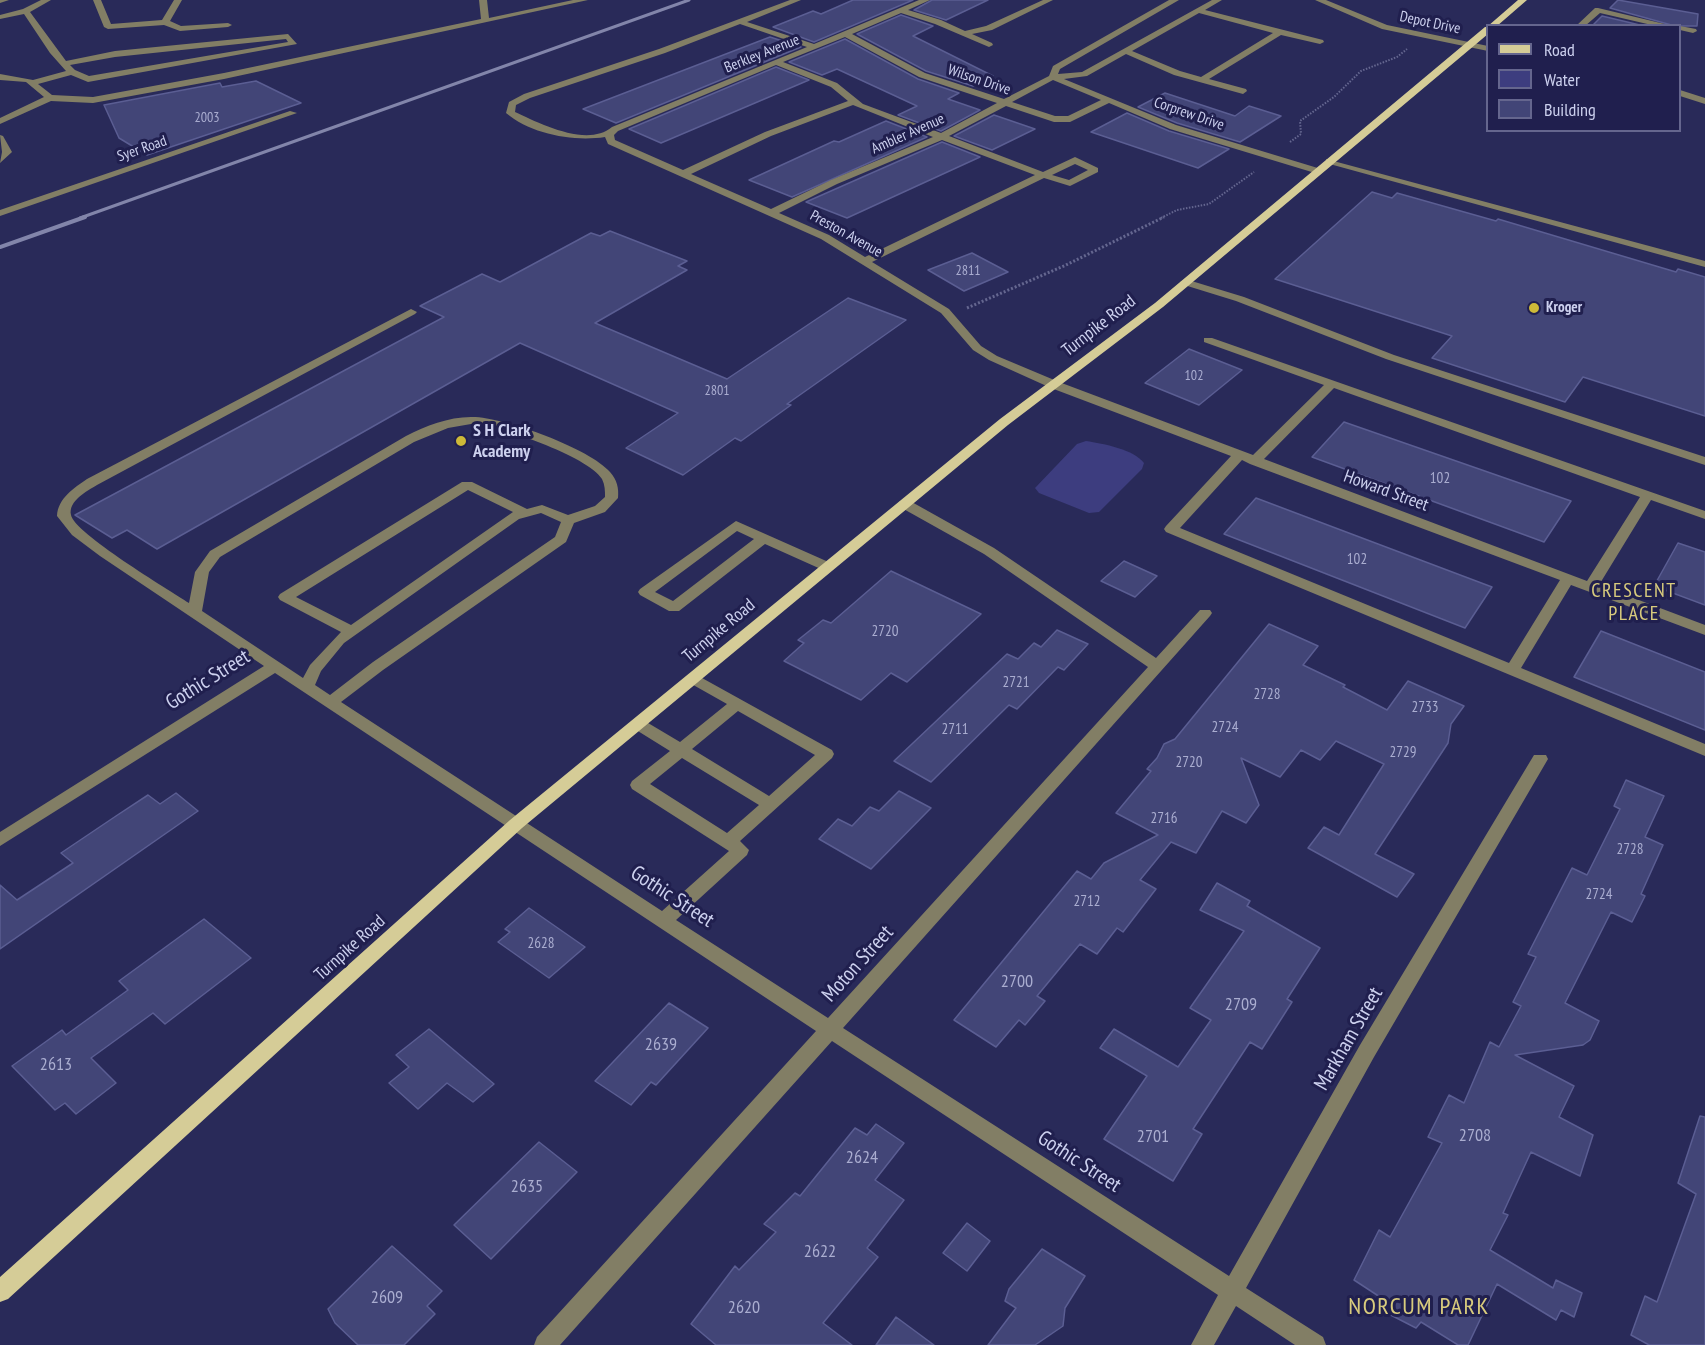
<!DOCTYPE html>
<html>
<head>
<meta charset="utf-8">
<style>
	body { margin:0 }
	#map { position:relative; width:1705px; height:1345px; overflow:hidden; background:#292a59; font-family:"PT Sans Narrow",sans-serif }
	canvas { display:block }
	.legend { position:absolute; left:1486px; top:24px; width:195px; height:108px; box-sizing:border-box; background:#201f4e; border:2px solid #65668e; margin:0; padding:8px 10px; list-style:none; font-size:18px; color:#ccd0ee }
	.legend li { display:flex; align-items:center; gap:12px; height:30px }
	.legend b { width:30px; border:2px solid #65668e }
</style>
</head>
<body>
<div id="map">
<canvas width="1705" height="1345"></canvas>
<ul class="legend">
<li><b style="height:8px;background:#d5cc97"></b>Road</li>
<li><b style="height:16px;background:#3d3d7f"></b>Water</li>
<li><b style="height:16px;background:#424577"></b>Building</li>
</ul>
</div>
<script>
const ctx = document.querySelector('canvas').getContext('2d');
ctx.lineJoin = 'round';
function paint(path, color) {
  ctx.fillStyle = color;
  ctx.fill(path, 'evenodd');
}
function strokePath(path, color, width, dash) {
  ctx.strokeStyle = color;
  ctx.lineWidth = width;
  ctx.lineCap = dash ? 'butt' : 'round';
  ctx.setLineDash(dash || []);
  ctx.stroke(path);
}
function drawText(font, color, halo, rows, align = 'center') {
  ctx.font = font + ' "PT Sans Narrow",sans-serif';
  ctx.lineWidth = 6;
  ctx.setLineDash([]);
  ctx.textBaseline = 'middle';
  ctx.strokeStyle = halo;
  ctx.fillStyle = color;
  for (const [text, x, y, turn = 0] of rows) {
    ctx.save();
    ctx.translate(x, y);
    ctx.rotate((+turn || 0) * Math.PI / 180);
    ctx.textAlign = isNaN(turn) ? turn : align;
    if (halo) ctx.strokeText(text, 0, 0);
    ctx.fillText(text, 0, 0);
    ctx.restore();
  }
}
paint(new Path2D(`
	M1086,441c18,3 47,8 58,22l-2,6 -43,43 -10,1 -50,-20 -4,-5 42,-44z`), '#3d3d7f');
const building = new Path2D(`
	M853,0h60l-99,42 -41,-15 40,-16 8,3z
	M932,0h56l-42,20 -32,-10z
	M1618,0l80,14 -1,12h-22l-65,-18z
	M901,15l32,11 -20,10 80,40 -20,10 -47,-15 -69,-37z
	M1602,16l42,10h-52z
	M770,37l31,10 -185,76 -33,-14z
	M845,39l73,40 41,14 -11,6 32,11 -39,21 -43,-16 19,-9 -80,-37 -15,6 -33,-13z
	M776,67l33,13 -148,63 -32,-14z
	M256,81l45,22 -154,52 -28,-17 -15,-33 116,-22 2,4z
	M1165,93l70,23 14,-10 32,10 -41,26 -63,-19 -39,-16z
	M1127,113l42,18 60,18 -31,19 -107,-36z
	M994,115l41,14 -43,21 -38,-14z
	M886,121l41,16 -135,60 -43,-17 85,-39 5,1z
	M942,142l38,15 -133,61 -41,-16z
	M1372,192l20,6 5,-5 99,28 2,-2 178,53 2,-3 27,8v139l-122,-39 -18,25 -133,-44 20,-22 -177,-57z
	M610,231l77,30 -9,5 9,4 -92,53 132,56 121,-81 58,22 -119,84 4,1 -50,36 -6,-3 -52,37 -57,-27 52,-35 -158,-70 -363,206 -30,-19 -15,8 -37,-23 369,-198 -24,-11 62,-32 18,8 91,-49 9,3z
	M972,253l36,19 -44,19 -36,-21z
	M1189,349l53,21 -43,35 -54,-22z
	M1344,422l227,79 -27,41 -232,-85z
	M1256,498l236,89 -27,41 -241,-94z
	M1678,543l27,9v53l-51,-19z
	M1124,561l33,15 -22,21 -34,-16z
	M891,571l90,43 -74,68 -16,-9 -30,27 -77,-39 20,-18 -6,-3 25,-20 8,3z
	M1269,624l49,22 -15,19 42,20 -2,2 44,23 21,-29 56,25 -13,18 -3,19 -73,111 39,20 -17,23 -89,-49 16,-21 15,8 45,-71 -48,-23 -16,19 -19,-10 -21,27 -39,-19 18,47 -13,18 -24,-12 -26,42 -25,-11 -31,38 16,9 -33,43 -6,-4 -20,26 -17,-10 -43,52 8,5 -20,24 -6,-5 -23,27 -42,-27 123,-149 14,8 13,-16 54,-28 -42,-22 35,-42 -4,-2 10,-11 7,-14 11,-5z
	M1057,630l31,14 -24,26 -6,-3 -41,42 -8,-4 -78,77 -37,-21 113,-107 11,5 16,-16 7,4z
	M1601,631l104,41v58l-131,-53z
	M1626,780l38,16 -19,41 18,8 -22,49 4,2 -13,26 -21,-10 -46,91 34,18 -9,19 -7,5 -68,10 59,31 -15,31 34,18 -13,41 -49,-24 -28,61 5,2 -18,35 63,38 3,-8 26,13 -8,24 -13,-7 -5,10 -59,-36 -29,61h-10l-37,-23 -5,6 -37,-19 1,-12 -26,-17 25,-50 11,7 52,-94 -14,-6 21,-42 15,8 26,-61 9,5 22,-41 -8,-4 23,-45 -8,-3 44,-86 15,7 33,-66 -6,-3z
	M899,791l32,17 -60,61 -52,-30 19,-20 14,7 18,-19 9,4z
	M176,793l22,18 -198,138v-64l17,15 56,-37 -12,-10 55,-37 32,-21 12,9z
	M1217,883l33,18 -3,5 73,42 -33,51 5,3 -30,47 -12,-7 -57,87 9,5 -29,47 -69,-42 43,-63 -47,-28 14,-19 64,38 33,-47 -21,-12 54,-77 -44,-21z
	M529,908l56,39 -36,31 -51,-36 12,-10 -5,-3z
	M204,919l47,39 -86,66 -12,-11 -62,45 25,25 -40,31 -11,-11 -10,7 -43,-44 50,-36 4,5 62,-45 -9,-9z
	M669,1003l39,25 -52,57 -5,-3 -20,23 -36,-24z
	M429,1029l65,55 -21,18 -26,-19 -29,26 -29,-26 20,-16 -13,-12z
	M1700,1116l5,1v228h-56l-18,-10 14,-39 12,6 39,-108 -18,-11z
	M876,1124l28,19 -29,37 29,20 -37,48 11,9 -55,66 29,22h-136l-25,-21 44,-58 4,4 37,-38 -12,-8 31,-31 5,3 55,-68 12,7z
	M539,1142l38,30 -86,87 -37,-34z
	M967,1223l23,18 -23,30 -24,-18z
	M392,1246l50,45 -15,15 8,8 -31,31h-46l-23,-22 -7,-14z
	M1042,1249l43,27 -20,32 -2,18 -28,19h-47l28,-37 -11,-7 4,-12z
	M896,1317l38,28h-58z`);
paint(building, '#424577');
strokePath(building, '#5b5e93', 1.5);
strokePath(new Path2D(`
	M1290,142l11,-8 -1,-13 34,-24 27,-26 36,-14 10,-8
	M1161,218l16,-8 32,-6 45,-32`), '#656790', 2, [1.5, 1.5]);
strokePath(new Path2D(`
	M967,308l99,-43 98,-48`), '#656790', 3, [2, 2]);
paint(new Path2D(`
	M0,0h9l-9,3z
	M41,0h10l-21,12 36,49 49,-10 173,-17 9,10 -209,38 -17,-7 -33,9 14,11 41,2 131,-24 257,-54 -2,-19h8l2,18 84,-18h15l-364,79 -131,24 -42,-2 -51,23v-6l44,-21 -18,-15 -26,-2v-6l33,6 33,-9 -16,-18 -26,-39 -24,5v-4l23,-6zM286,39l2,3 -199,34 -14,-6 -5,-5 45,-8z
	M93,0h8l10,24 51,-4 12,-20h8l-12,21 11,5 47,-3 4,2 -4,2 -48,4 -16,-6 -56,4 -4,-2z
	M790,0h11l-54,22 67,22 105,-44h11l-22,10 33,10 24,11 21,-5 57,-26h10l-61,30 -20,4 20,9 1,2 -4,2 -54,-23 -34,-11 -49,21 73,39 79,26 45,-23 4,-10 116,-66h10l-119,69 -2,5 24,-2 130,-72h10l-17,10 118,30 1,2 -4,2 -39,-9 -72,44 37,10 1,2 -4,3 -69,-19 -48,-21 -39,22 -23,3 112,46 145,44v4h-6l-145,-44 -61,-26 -39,19h-16l-48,-16 -57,30 94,36 32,-15 23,11v4l-28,14 -26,-8 -172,84 77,47 32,37 16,10 62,26 194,73 71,-70 -120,-43v-4h8l493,173v8l-54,-19 -52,85 106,40v10l-134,-50 -50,83 184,76v12l-539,-224 -2,-3 2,-3 65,-70 -180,-68 -62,-28 -16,-10 -32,-37 -120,-74 -213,-95 -3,-7c-32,5 -74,-3 -99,-24l3,-11 15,-8 135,-45zM1199,13l74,20 -72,44 -21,-6 -48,-20zM740,24l67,23 -195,80c-25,21 -73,-4 -97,-15l1,-7 14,-7 135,-45zM845,37l74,40 78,26 -56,30 -78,-29 -26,-21 -54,-21zM776,65l55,22 17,14 -83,31 -82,38 -68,-30 -1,-5 4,-4zM1053,80l48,20 -33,16h-13l-43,-14zM853,105l80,32 -102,43 -60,29 -80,-35 80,-38zM942,140l93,35 -170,82 -36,-22 -50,-22 58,-29zM1075,164l13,6 -19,10 -17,-5zM1334,388l306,109 -53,84 -323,-122zM1242,460l8,4 310,116 -51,83 -329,-135z
	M1315,0h11l61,25 101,21v5l-106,-22z
	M1595,8h3l75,18h-17l-56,-13 -15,13h-9z
	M1680,26l16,3 1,2 -4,2 -13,-3z
	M1680,90l25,8v6l-25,-8z
	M290,111l7,2 -297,103v-6z
	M0,135l3,1 9,16 -12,11 2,-11z
	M1326,159l379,102v6l-379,-104z
	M1185,279l59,18 150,58 311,102v8l-319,-106 -150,-58 -55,-17 -1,-2z
	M411,309l6,3 -2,2 -318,171c-10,6 -29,16 -26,30 3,18 98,75 118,88l6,-31 15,-21 196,-115c20,-10 42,-19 65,-19 31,-1 120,32 139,55 7,8 9,16 8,26l-13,14 -31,11 -8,19 -183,128 -42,32 321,209 67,-60 -97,-62 -2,-4 2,-4 38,-30 -37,-23 -3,-4 3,-4h10l37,22 47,-38 -39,-22 -3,-4 8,-5 139,77 2,4 -2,4 -92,83 9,9 -2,5 -71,65 152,98 320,-351 -164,-113 -84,-47 -2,-3 2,-3h10l84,47 162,110 44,-48h10l2,3 -2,3 -367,412 386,248 131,-231 174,-290h12l2,4 -174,298 -128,231 77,49 3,8h-31l-59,-39 -22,39h-23l27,-50 -386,-254 -272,304h-26l3,-8 279,-306 -541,-358 -275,173v-14l264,-166 -164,-110 -28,-21 -15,-19c1,-18 17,-28 30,-37zM471,424c27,1 117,32 131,55 3,6 3,12 3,18l-10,9 -27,9 -26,-10 -15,4 -55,-27h-10l-182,112 -2,3 2,3 61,32 -31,33 -7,13 -101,-67 7,-39 11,-15 194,-115 34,-14zM468,490l45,22 -162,113 -55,-28zM541,513l20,9 -6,15 -182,125 -43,33 -15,-10 6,-14 23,-28 175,-124zM738,711l77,44 -46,41 -77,-47zM682,758l77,47 -32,28 -77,-49z
	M736,521l97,43 2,3 -7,4 -5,-1 -58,-26 -86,67h-10l-29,-16 -2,-3 2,-3zM737,531l17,8 -81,62 -18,-9z`), '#827e65');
paint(new Path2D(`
	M1518,0h9l-30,26h-9z
	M1485,27h3v7l-325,273 -155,118 -486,403 -514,471 -8,3v-25l510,-457 490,-401 155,-116z`), '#d5cc97');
strokePath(new Path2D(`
	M80,218l609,-218`), '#8285aa', 3);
strokePath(new Path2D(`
	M0,247l85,-30`), '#8285aa', 4);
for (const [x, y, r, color] of [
	[1534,308,6,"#cdb938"],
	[461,441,6,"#cdb938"]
]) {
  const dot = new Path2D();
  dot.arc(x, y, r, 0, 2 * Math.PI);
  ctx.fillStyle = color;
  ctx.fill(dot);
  strokePath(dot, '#201f4e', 2);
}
drawText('14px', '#aaadd0', null, [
	["2003",207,118],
	["2811",968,271],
	["102",1194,376],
	["2801",717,391]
]);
drawText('15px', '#ccd0ee', '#201f4e', [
	["Depot Drive",1430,23,12],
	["Berkley Avenue",762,54,-22],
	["Wilson Drive",979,80,19],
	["Corprew Drive",1189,114,19],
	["Ambler Avenue",908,134,-24],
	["Syer Road",142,149,-19],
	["Preston Avenue",846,234,29]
]);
drawText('bold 15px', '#ccd0ee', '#201f4e', [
	["Kroger",1546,308]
], 'left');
drawText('15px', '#aaadd0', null, [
	["102",1440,479],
	["102",1357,560],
	["2720",885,632],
	["2721",1016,683],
	["2728",1267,695],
	["2733",1425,708],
	["2724",1225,728],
	["2711",955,730],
	["2729",1403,753],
	["2720",1189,763],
	["2716",1164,819],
	["2728",1630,850],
	["2724",1599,895],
	["2712",1087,902],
	["2628",541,944]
]);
drawText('18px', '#ccd0ee', '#201f4e', [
	["Turnpike Road",1099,326,-38],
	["Howard Street",1386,491,20],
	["Turnpike Road",719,631,-40],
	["Turnpike Road",350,948,-42]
]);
drawText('bold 18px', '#ccd0ee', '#201f4e', [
	["S H Clark",473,431],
	["Academy",473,452]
], 'left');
drawText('18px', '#aaadd0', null, [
	["2700",1017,982],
	["2709",1241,1005],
	["2639",661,1045],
	["2613",56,1065],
	["2708",1475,1136],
	["2701",1153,1137],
	["2624",862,1158],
	["2635",527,1187],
	["2622",820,1252],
	["2609",387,1298],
	["2620",744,1308]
]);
ctx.letterSpacing = '1.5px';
drawText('20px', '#d8cb7d', '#201f4e', [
	["CRESCENT",1634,591],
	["PLACE",1634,614]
]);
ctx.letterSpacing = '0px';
drawText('21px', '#ccd0ee', '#201f4e', [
	["Gothic Street",208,680,-32],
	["Gothic Street",672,897,33],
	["Moton Street",858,964,-48],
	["Markham Street",1349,1039,-60],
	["Gothic Street",1079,1162,33]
]);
ctx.letterSpacing = '1.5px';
drawText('24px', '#d8cb7d', '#201f4e', [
	["NORCUM PARK",1419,1307]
]);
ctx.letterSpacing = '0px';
</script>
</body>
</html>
